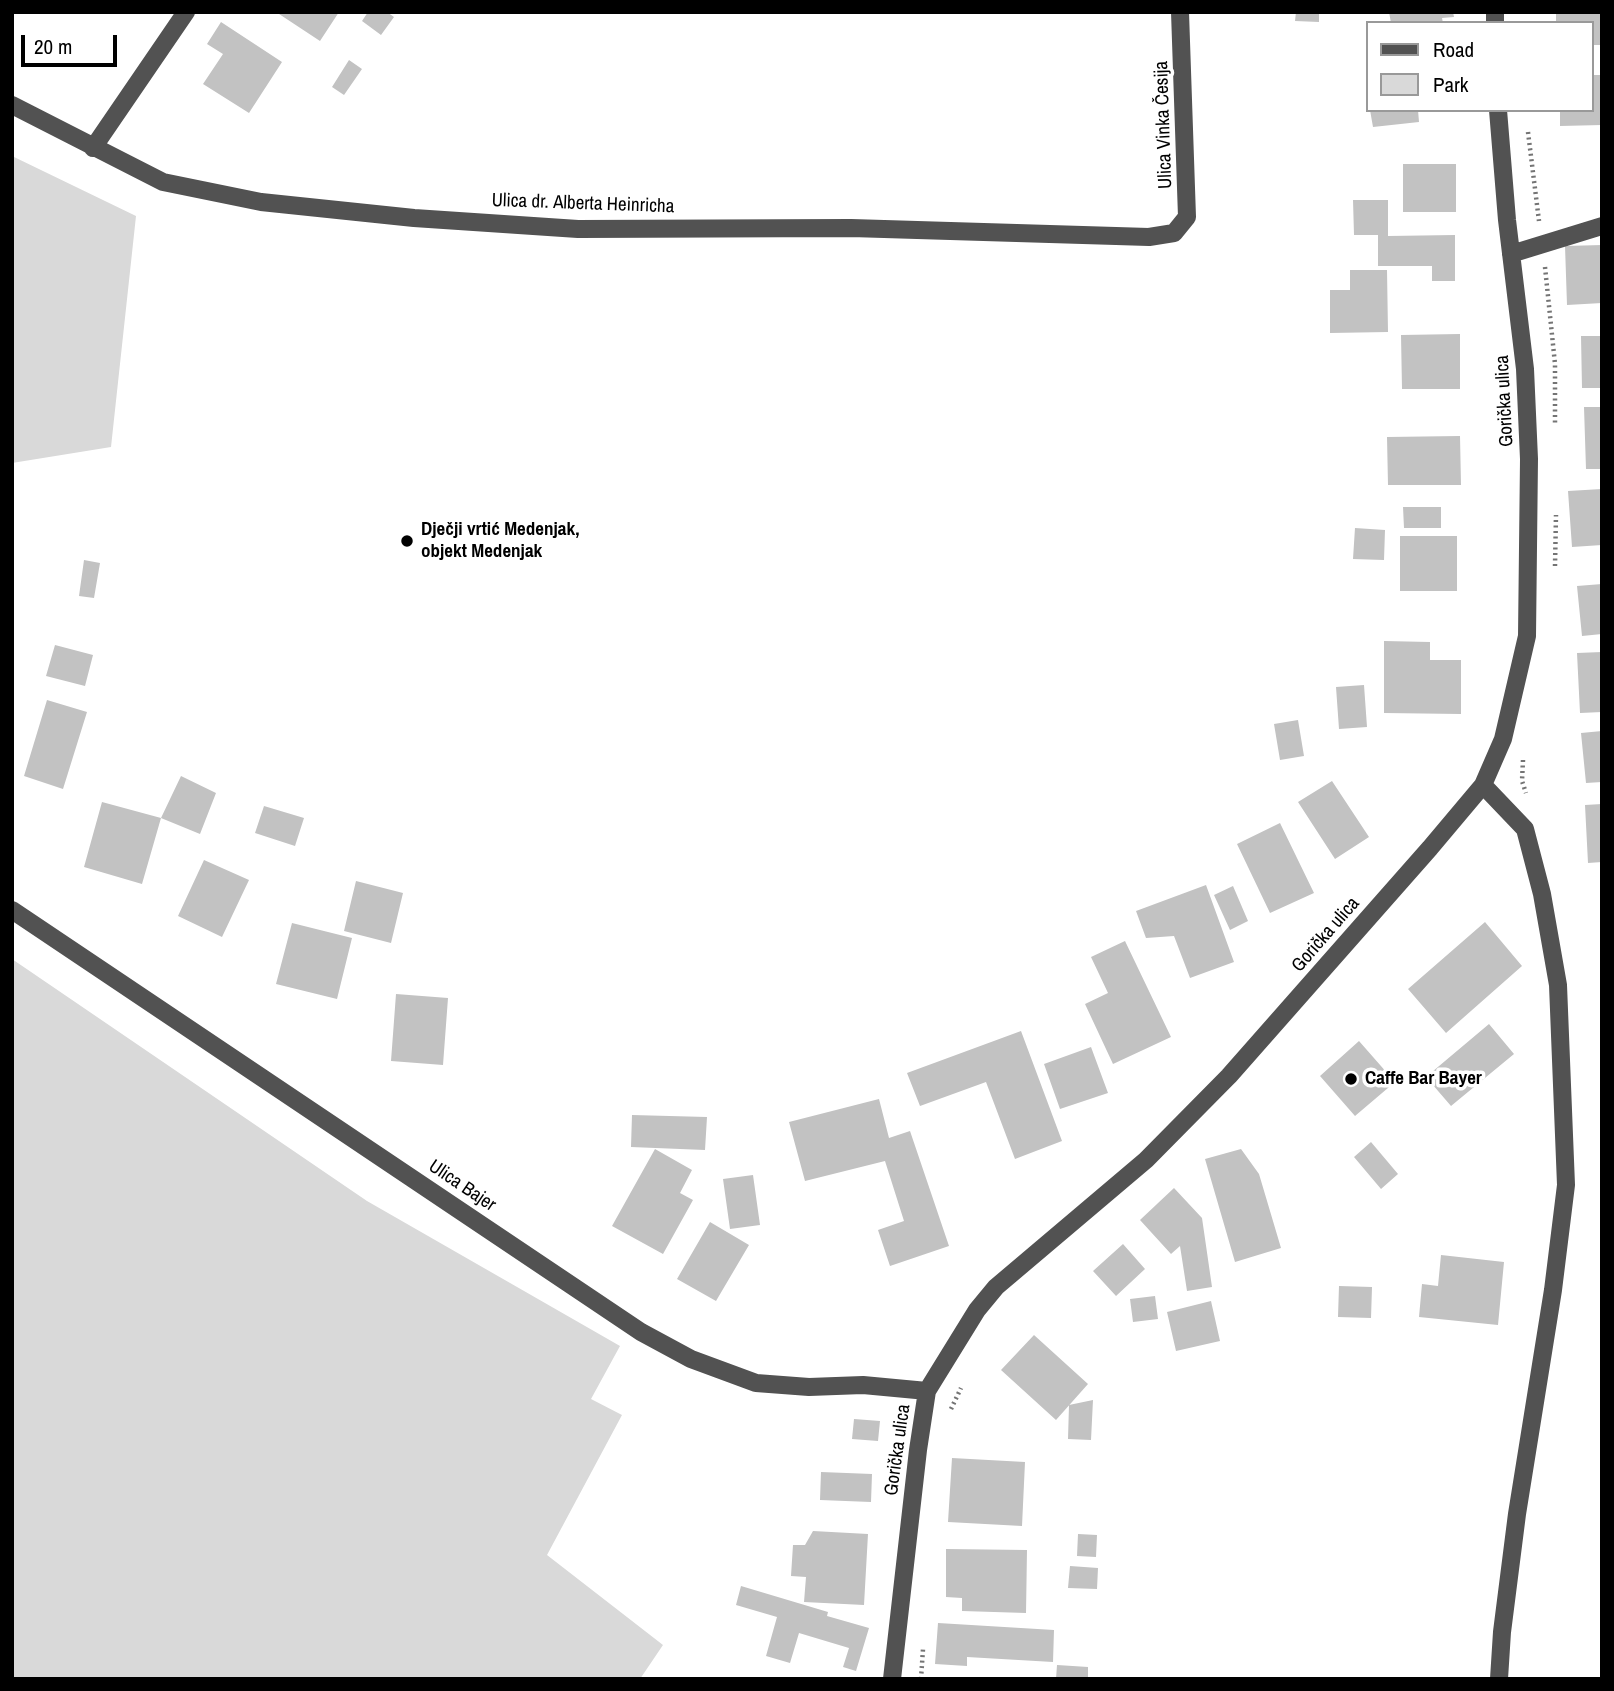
<!DOCTYPE html>
<html>
<head>
<meta charset="utf-8">
<style>
	body { margin:0 }
	#map { position:relative; width:1614px; height:1691px; overflow:hidden; background:#fff; font-family:"Archivo Narrow",sans-serif }
	canvas { display:block }
	.frame { position:absolute; inset:0; border:14px solid #000; pointer-events:none }
	.legend { position:absolute; left:1366px; top:21px; width:228px; height:91px; box-sizing:border-box; background:#fff; border:2px solid #999; margin:0; padding:9px 12px; list-style:none; font-size:21px; color:#000 }
	.legend li { display:flex; align-items:center; gap:14px; height:35px }
	.legend b { width:35px; border:2px solid #999 }
	.scale { position:absolute; left:21px; top:35px; width:96px; height:32px; box-sizing:border-box; border:4px solid #000; border-top:0; padding-left:9px; font-size:21px; line-height:24px; white-space:nowrap; color:#000; -webkit-text-stroke:5px #fff; paint-order:stroke }
</style>
</head>
<body>
<div id="map">
<canvas width="1614" height="1691"></canvas>
<div class="frame"></div>
<ul class="legend">
<li><b style="height:9px;background:#525252"></b>Road</li>
<li><b style="height:19px;background:#d9d9d9"></b>Park</li>
</ul>
<div class="scale">20 m</div>
</div>
<script>
const ctx = document.querySelector('canvas').getContext('2d');
ctx.lineJoin = 'round';
function paint(path, color) {
  ctx.fillStyle = color;
  ctx.fill(path, 'evenodd');
}
function strokePath(path, color, width, dash) {
  ctx.strokeStyle = color;
  ctx.lineWidth = width;
  ctx.lineCap = dash ? 'butt' : 'round';
  ctx.setLineDash(dash || []);
  ctx.stroke(path);
}
function drawText(font, color, halo, rows, align = 'center') {
  ctx.font = font + ' "Archivo Narrow",sans-serif';
  ctx.lineWidth = 7;
  ctx.setLineDash([]);
  ctx.textBaseline = 'middle';
  ctx.strokeStyle = halo;
  ctx.fillStyle = color;
  for (const [text, x, y, turn = 0] of rows) {
    ctx.save();
    ctx.translate(x, y);
    ctx.rotate((+turn || 0) * Math.PI / 180);
    ctx.textAlign = isNaN(turn) ? turn : align;
    if (halo) ctx.strokeText(text, 0, 0);
    ctx.fillText(text, 0, 0);
    ctx.restore();
  }
}
paint(new Path2D(`
	M12,156l124,60 -25,231 -99,16z
	M12,959l355,242 253,145 -29,53 31,16 -75,140 116,90 -23,34h-628z`), '#d9d9d9');
paint(new Path2D(`
	M276,12h63l-19,29z
	M368,12h19l7,5 -13,18 -19,-14z
	M1296,12h23v10l-24,-1z
	M1389,12h64l1,5 -12,1 1,5h-52z
	M1556,12h46v33h-11v-22h-35z
	M221,22l61,40 -33,51 -46,-29 20,-30 -16,-10z
	M349,60l13,9 -18,26 -12,-8z
	M1591,75h11v50l-42,1v-16h31z
	M1370,110h48l1,12 -46,5z
	M1403,164h53v48h-53z
	M1353,200h35v36l67,-1v46h-23v-15h-54v-31h-24z
	M1602,245v58l-35,2 -2,-59z
	M1350,270h37l1,62 -58,1v-43h20z
	M1460,334v55h-58l-1,-54z
	M1581,336h21v52h-20z
	M1584,407h18v62h-16z
	M1460,436l1,49h-73l-1,-48z
	M1602,489v56l-30,2 -4,-56z
	M1403,507h38v21h-37z
	M1355,528l30,2 -1,30 -31,-1z
	M1400,536h57v55h-57z
	M84,560l16,3 -6,35 -15,-2z
	M1602,584v50l-20,2 -5,-50z
	M1384,641l46,1v18h31v54l-77,-1z
	M55,645l38,10 -8,31 -39,-10z
	M1602,652v60l-22,1 -3,-60z
	M1364,685l3,42 -28,2 -3,-42z
	M47,700l40,12 -24,77 -39,-13z
	M1298,720l6,36 -24,4 -6,-36z
	M1602,731v51l-16,1 -5,-50z
	M181,776l35,17 -16,41 -39,-16 -19,66 -58,-17 18,-65 59,16z
	M1332,781l37,56 -34,22 -37,-57z
	M1602,804v58l-14,1 -3,-58z
	M264,806l40,12 -9,28 -40,-13z
	M1280,823l34,70 -44,20 -33,-69z
	M204,860l45,20 -27,57 -44,-21z
	M356,881l47,12 -12,50 -47,-12z
	M1206,885l28,77 -44,16 -16,-42 -28,2 -10,-27z
	M1233,886l15,35 -18,9 -16,-35z
	M1485,922l37,44 -76,67 -38,-44z
	M292,923l60,15 -15,61 -61,-15z
	M1125,941l46,96 -58,27 -28,-60 23,-11 -17,-36z
	M396,994l52,4 -5,67 -52,-4z
	M1489,1024l25,30 -63,52 -25,-29z
	M1021,1031l41,110 -47,18 -29,-77 -66,24 -13,-33z
	M1359,1041l36,41 -40,34 -35,-40z
	M1091,1047l17,46 -48,16 -16,-45z
	M879,1099l10,39 21,-7 39,115 -59,20 -12,-36 26,-9 -19,-60 -80,20 -16,-59z
	M632,1115l75,2 -2,33 -74,-3z
	M1371,1142l27,32 -17,15 -27,-32z
	M655,1149l37,21 -12,23 13,7 -30,54 -51,-28z
	M1241,1149l18,25 22,74 -46,14 -30,-103z
	M753,1175l7,50 -30,4 -7,-50z
	M1174,1188l28,30 10,69 -25,4 -7,-45 -9,8 -31,-34z
	M710,1222l39,23 -33,56 -39,-22z
	M1123,1244l22,25 -29,27 -23,-25z
	M1441,1255l63,7 -6,63 -79,-8 3,-33 16,2z
	M1339,1286l33,1 -1,31 -33,-1z
	M1155,1296l3,23 -25,3 -3,-23z
	M1211,1301l9,40 -44,10 -9,-39z
	M1034,1335l54,49 -32,36 -55,-50z
	M1093,1400l-2,40 -23,-1 1,-34z
	M854,1419l26,2 -2,20 -26,-2z
	M952,1458l73,4 -3,64 -74,-4z
	M821,1472l51,2 -1,28 -51,-2z
	M813,1531l55,3 -4,71 -60,-3 2,-25 -15,-1 2,-31h12z
	M1078,1534l19,1 -1,22 -19,-1z
	M946,1549l81,1 -1,63 -64,-2v-13l-16,-1z
	M1070,1566l28,2 -1,21 -29,-1z
	M741,1586l87,26 -1,4 42,12 -13,43 -13,-4 6,-19 -50,-15 -9,30 -24,-7 11,-39 -41,-12z
	M938,1623l116,7 -1,32 -86,-5v9l-32,-2z
	M1057,1665l31,2v12h-32z`), '#c2c2c2');
strokePath(new Path2D(`
	M1528,132l11,89
	M1545,267l10,97v62
	M1555,566l1,-51
	M1523,760l-1,21 4,12
	M951,1409l10,-21
	M921,1679l2,-30`), '#747474', 4.5, [2, 3.5]);
strokePath(new Path2D(`
	M1495,12v11
	M12,105l151,77 98,20 153,16 164,11 273,-1 298,9 25,-4 13,-16 -7,-205
	M93,148l93,-136
	M1511,254l91,-28
	M1483,785l42,44 17,65 16,91 8,200 -13,105 -36,224 -15,118 -3,47
	M12,910l629,422 50,27 65,24 53,4 54,-2 64,6
	M892,1679l26,-229 9,-59 50,-81 19,-23 150,-127 83,-84 201,-228 53,-63 20,-46 24,-103 2,-177 -4,-90 -18,-149 -9,-110`), '#525252', 18);
for (const [x, y, r, color] of [
	[407,541,7,"#000"],
	[1351,1079,7,"#000"]
]) {
  const dot = new Path2D();
  dot.arc(x, y, r, 0, 2 * Math.PI);
  ctx.fillStyle = color;
  ctx.fill(dot);
  strokePath(dot, '#fff', 2.5);
}
drawText('19px', '#000', '#fff', [
	["Ulica Vinka Česija",1164,125,-92],
	["Ulica dr. Alberta Heinricha",583,204,2],
	["Gorička ulica",1505,401,-93],
	["Gorička ulica",1326,935,-49],
	["Ulica Bajer",462,1186,34],
	["Gorička ulica",898,1450,-82]
]);
drawText('bold 19px', '#000', '#fff', [
	["Dječji vrtić Medenjak,",421,530],
	["objekt Medenjak",421,552],
	["Caffe Bar Bayer",1365,1079]
], 'left');
</script>
</body>
</html>
